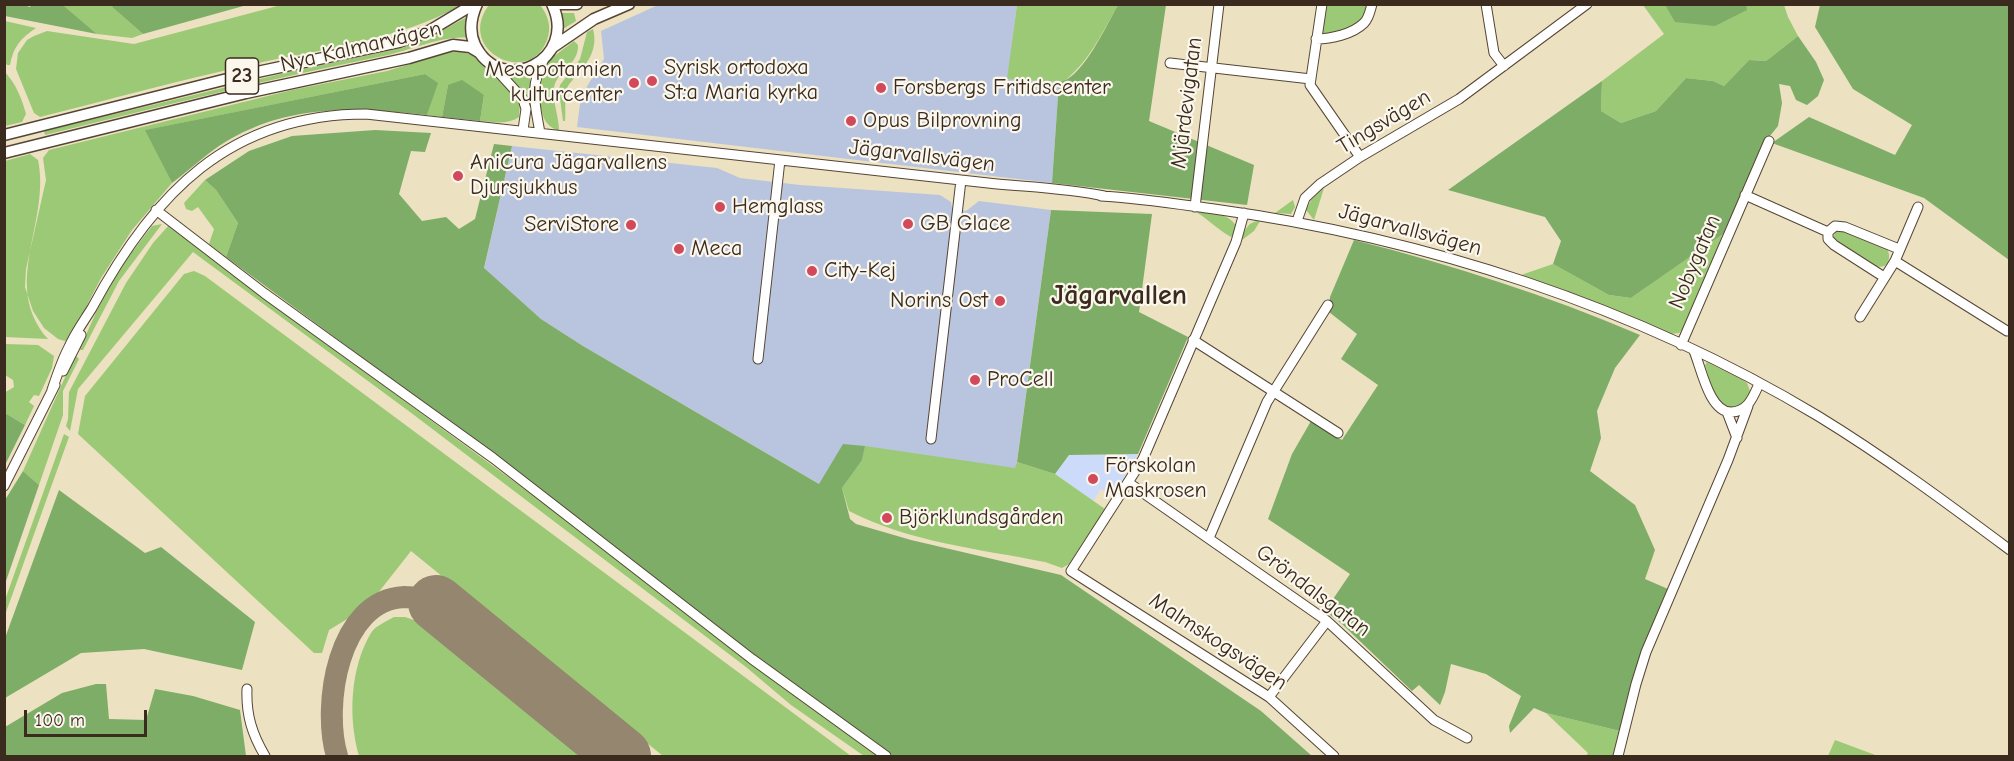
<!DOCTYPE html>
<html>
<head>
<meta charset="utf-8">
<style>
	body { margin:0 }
	#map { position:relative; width:2014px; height:761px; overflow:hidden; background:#ece1c0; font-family:"Comic Neue",sans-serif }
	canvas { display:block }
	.frame { position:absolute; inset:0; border:6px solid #3b2a1e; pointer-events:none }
	.scale { position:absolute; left:24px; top:710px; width:123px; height:27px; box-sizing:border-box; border:3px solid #3b2a1e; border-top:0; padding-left:8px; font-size:18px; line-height:21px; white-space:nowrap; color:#3b2a1e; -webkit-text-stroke:4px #fbf7ec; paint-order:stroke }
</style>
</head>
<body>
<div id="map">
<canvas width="2014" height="761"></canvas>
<div class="frame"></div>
<div class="scale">100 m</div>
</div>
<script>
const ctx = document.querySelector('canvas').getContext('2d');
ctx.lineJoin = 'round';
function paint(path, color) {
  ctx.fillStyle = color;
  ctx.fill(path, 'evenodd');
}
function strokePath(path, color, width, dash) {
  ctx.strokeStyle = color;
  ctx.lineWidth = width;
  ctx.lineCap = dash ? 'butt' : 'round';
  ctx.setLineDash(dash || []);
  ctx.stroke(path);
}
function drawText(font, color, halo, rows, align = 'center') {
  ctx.font = font + ' "Comic Neue",sans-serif';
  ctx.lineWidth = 4.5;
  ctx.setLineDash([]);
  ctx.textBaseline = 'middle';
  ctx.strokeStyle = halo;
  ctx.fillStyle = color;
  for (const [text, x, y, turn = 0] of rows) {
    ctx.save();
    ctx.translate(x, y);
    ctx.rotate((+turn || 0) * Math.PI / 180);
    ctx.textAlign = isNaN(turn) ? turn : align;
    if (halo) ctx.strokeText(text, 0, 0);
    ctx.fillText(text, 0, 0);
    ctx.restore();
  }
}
paint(new Path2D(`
	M1138,454l-26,43 -11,-8 -8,12 -38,-27 14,-19z`), '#cddbfa');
paint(new Path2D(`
	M658,5h359l-9,73 51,4 -7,101 -475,-56 4,-31 23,-37 -3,-28z
	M512,146l205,22 23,10 60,7 140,10 11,7 1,6 14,3 13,-10 72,9 -35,258 -197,16 -236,-138 -42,-27 -57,-50z`), '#b9c5de');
paint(new Path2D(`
	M285,4l177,1c-64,35 -139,44 -209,59 -72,16 -142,35 -213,53l-6,-4 -18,-44 2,-16 9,-13 7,-4 13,-5 87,13z
	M63,5h50l-1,2 31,27 -11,4 -35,-4z
	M489,5h51c8,10 12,22 7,35 -18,48 -92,10 -58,-35z
	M1017,5h101c-16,28 -29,57 -55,77l-56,-3z
	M1327,5h40l-4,14 -14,10 -26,7 -2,-4z
	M1643,5h22l11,17 70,-12v-5h38l4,12 10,19 -32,25 -17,-1 -25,26 -11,-5 -27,-3 -30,33 -35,12 -20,-12 1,-30 62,-47z
	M561,13h13l2,8 -13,8z
	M467,17l1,21c-23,-3 -57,12 -80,17 -116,23 -229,52 -343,80l-1,-4 245,-59 113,-24 24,-9z
	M5,21l31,7c-15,10 -23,19 -26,37h-3l-2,-3z
	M593,29c5,19 -4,33 -17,47 -3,4 -7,7 -9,12 -3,9 -1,23 -2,33h-2l-4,-30 1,-6 20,-26 7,-27z
	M574,41l4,4c1,19 -20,25 -24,42 -2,13 5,30 5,44 -5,-2 -9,-4 -12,-8 -9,-11 -9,-44 -2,-56 7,-11 19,-18 29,-26z
	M454,51l16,3 5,3 43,42 2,5 -1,13c-12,8 -25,5 -39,4l4,-26 -36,-10 -6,32 -15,-2 10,-32 -12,-9 -279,56 26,53 -40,47 -31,48 -31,60 -5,3 -7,-2 -14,-11 -11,-17 -8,-24 1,-18 20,-89 -3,-22 6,-8 243,-60 95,-19z
	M5,72c11,12 17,27 21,42l-4,8 -17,4z
	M530,73v30l-6,-11 -15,-15z
	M30,154l8,6c13,62 -38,125 10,179l-43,-2v-176z
	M205,180l11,10 22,33 -12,34 -17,-13 5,-15 -16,-22 -6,4 -6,-2 -2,-6z
	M1324,188l-10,32 -8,-10 5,-10z
	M1293,200l2,7 -4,7 -16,-1z
	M1196,212c15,2 32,0 40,14l-2,8 -3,3c-14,-8 -23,-18 -35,-25z
	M1260,221l-6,10 -12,9c2,-11 7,-19 18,-19z
	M162,224l-43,57 -36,69h-4l20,-44 20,-37 33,-43z
	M169,225l144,109 296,217 271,205h-16l-73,-51 -45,-38 -336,-255 -217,-160 -115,137 -8,42 -4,-5 2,-7 1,-27 57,-109 27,-40z
	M1836,231h8l43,17c2,5 3,9 1,14 -8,17 -47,-16 -55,-24z
	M1723,234l-38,93 -6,6 -8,1 -150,-59 32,-11 56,31 22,3z
	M194,271l11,5 646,480h-188l-252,-205 -44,56 -38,23 -7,23h-8l-236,-219 7,-38 99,-122z
	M5,344l33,1 16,11 -2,12 -13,28 -5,-1 -5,7 5,4 -9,19 -20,-12 -1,-20 10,-6 -1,-7 -8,-5z
	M75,355l4,4 -16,32v24l-24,70 -16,-14z
	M1707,362l36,18 4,3 3,8c-1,7 -4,12 -10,15 -23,11 -30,-26 -35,-41z
	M64,434l5,3 -64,178v-15z
	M865,446l150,22 2,-6 38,12 50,35 -36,55 -7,4 -17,-6c-66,-13 -136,-20 -196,-51l-7,-23 20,-28z
	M394,617h11l15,5 165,134h-226c-11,-38 -9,-88 12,-123 4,-7 16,-12 23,-16z
	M1546,713l74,18 -5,25h-29l2,-3z
	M1835,740l43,16h-50z`), '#9cc976');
paint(new Path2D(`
	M4,5h20l6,2 1,-2h32l34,29 -92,-18z
	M113,5v-1l134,1 -104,29 -31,-27z
	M1118,5h48l-17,116 105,44 -7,40 -195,-22 7,-101c23,-2 48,-58 59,-77z
	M1665,5h81l1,5 -32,16 -40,-4z
	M1820,5h189v255l-85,-62 -152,-55 37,-26 86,38 17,-30 -59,-36 -38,-62z
	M1798,36l18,26 8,18 -6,16 -11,9 -11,-5 -6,-14 -11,-2 3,19 -4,23 -13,16 -42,92 -92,64 -22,-3 -56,-31 8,-23 -16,-24 -97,-27 154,-109 -1,30 20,12 35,-12 30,-33 27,3 11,5 25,-26 17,1z
	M425,74l13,9 -11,32c-74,-8 -143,-12 -208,31 -16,11 -31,25 -47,37l-27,-53z
	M462,80l22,15 -4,26 -38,-4 6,-32z
	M375,130l56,3 -6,19 -14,-1 -12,43 23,27 24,-4 13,12 16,-10 19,-75 18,2 -28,122 57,51 42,27 236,138 24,-40 22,2 -3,14 -20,28 8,31 6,5 55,16 150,35 200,136 51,45h-419l-135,-97 -265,-205 -267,-197 12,-34 -22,-33 -11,-10 44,-29 43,-15z
	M1051,210l101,4 -13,98 49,25 -50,117 -69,1 -14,19 -38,-12z
	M1354,240c98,25 193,55 286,95l-25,33 -18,43 4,27 -11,33 45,34 20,45 -10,29 23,10 -32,80 -16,62 -74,-18 -12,-5 -24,25 -1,-7 12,-30 -35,-22 -35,-10 -6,28 -5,13 -21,-20 -7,6 -70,-67 -17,-13 25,-37 -82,-55 24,-65 19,-33 31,19 36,-55 -37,-26 16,-25 -28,-22 1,-15z
	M5,413l20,12 -20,40z
	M23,471l16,14 -34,99v-84z
	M59,490l86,63 16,-6 94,75 -13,48 -98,-21 -63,4 -76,45v-60z
	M96,684h10l3,35 37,1 9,-31 38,7 47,14 6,46h-241v-29l57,-34z`), '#7dad67');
strokePath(new Path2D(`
	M337,756c-15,-50 1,-156 67,-159 12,0 21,1 32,6`), '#94866f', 22);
strokePath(new Path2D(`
	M436,603l187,153`), '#94866f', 56);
const minor = new Path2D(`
	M1322,4l-12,81 50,72
	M1486,4l8,49 10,13
	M1316,39c15,0 37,-5 48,-16 5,-5 6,-12 8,-19
	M1170,63l141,16
	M492,65l31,34 3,10 -3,21
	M540,133c-5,-30 -11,-46 4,-74
	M1745,195l83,37
	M1101,196c37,2 76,8 113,13 211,29 421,97 604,207 67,41 129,87 192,134
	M1195,207l24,-203
	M156,210l108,83 229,165 259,201 134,97
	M1244,213l-8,29 -93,217 -72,112 198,126 65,59
	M1297,221l8,-23 15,-14 40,-27 99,-58 128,-95
	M1828,232l7,-6 10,1 54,22
	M1828,232v7l6,6 50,32
	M1895,261l112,70
	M1860,317l35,-56 23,-54
	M1193,340l145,93
	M1681,345l88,-204
	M1694,351c7,16 15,61 37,61 17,0 22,-15 28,-28
	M758,359l22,-199
	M63,371l18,-36
	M52,390c5,-15 10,-30 17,-43 6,-14 15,-26 23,-39 61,-114 137,-194 274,-194l622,69c38,4 79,5 116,13
	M1727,412l10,26
	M931,439l30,-259
	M1129,483l198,138 107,99 33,18
	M4,486l51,-101
	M1209,538l58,-136 61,-97
	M247,689c-1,26 5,45 18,67
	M1269,697l58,-76
	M1618,756l18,-72 10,-32 82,-192 20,-54`);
const major = new Path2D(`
	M477,4c-6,13 -8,28 -2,41 26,53 104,15 77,-41
	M556,4h21
	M553,47l41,-28 35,-15
	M4,135l239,-60 156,-33 30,-11 45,-27
	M4,153l242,-60 163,-35 44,-13 17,2 10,6`);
strokePath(minor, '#564536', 11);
strokePath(major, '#564536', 13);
strokePath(minor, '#fff', 9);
strokePath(major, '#fff', 10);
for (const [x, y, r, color] of [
	[652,81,6,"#d1495b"],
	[634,83,6,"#d1495b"],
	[881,88,6,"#d1495b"],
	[851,121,6,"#d1495b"],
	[458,176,6,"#d1495b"],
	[720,207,6,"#d1495b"],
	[908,224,6,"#d1495b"],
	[631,225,6,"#d1495b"],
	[679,249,6,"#d1495b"],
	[812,271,6,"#d1495b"],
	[1000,301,6,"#d1495b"],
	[975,380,6,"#d1495b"],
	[1093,479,6,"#d1495b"],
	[887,518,6,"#d1495b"]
]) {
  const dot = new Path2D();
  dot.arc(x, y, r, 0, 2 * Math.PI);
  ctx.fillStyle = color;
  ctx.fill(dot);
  strokePath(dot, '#fbf7ec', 2);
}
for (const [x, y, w] of [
	[242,76,33]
]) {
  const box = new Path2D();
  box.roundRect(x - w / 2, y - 18, w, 36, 4.5);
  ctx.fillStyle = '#fbf7ec';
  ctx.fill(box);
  strokePath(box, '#3b2a1e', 1.5);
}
drawText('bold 21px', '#3b2a1e', null, [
	["23",242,76]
]);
drawText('22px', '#3b2a1e', '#fbf7ec', [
	["Nya Kalmarvägen",361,47,-13],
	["Mjärdevigatan",1187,103,-83],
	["Tingsvägen",1384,122,-31],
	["Jägarvallsvägen",922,156,7],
	["Jägarvallsvägen",1410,230,15],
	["Nobygatan",1695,262,-67],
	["Gröndalsgatan",1313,591,37],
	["Malmskogsvägen",1218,642,33]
]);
drawText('22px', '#3b2a1e', '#fbf7ec', [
	["Syrisk ortodoxa",664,68],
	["St:a Maria kyrka",664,93],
	["Mesopotamien",622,70,"right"],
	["kulturcenter",622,95,"right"],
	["Forsbergs Fritidscenter",893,88],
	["Opus Bilprovning",863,121],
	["AniCura Jägarvallens",470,163],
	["Djursjukhus",470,188],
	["Hemglass",732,207],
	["GB Glace",920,224],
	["ServiStore",619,225,"right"],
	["Meca",691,249],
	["City-Kej",824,271],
	["Norins Ost",988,301,"right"],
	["ProCell",987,380],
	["Förskolan",1105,466],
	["Maskrosen",1105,491],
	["Björklundsgården",899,518]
], 'left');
drawText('bold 28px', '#3b2a1e', '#fbf7ec', [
	["Jägarvallen",1119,296]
]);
</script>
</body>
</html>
